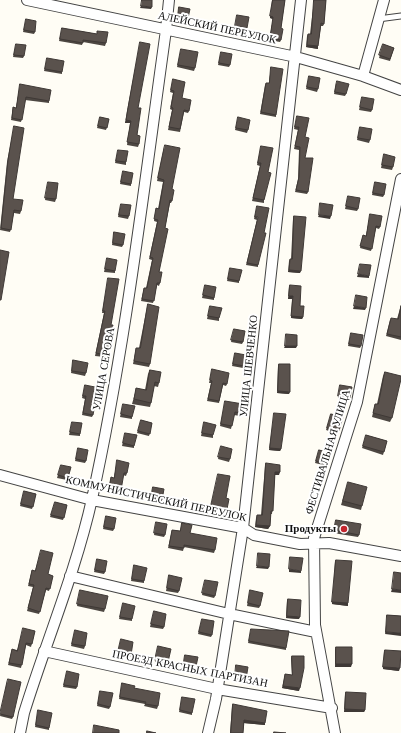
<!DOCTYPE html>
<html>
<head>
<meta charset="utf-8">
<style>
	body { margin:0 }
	canvas { display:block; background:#fffdf5 }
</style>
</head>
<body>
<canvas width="401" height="733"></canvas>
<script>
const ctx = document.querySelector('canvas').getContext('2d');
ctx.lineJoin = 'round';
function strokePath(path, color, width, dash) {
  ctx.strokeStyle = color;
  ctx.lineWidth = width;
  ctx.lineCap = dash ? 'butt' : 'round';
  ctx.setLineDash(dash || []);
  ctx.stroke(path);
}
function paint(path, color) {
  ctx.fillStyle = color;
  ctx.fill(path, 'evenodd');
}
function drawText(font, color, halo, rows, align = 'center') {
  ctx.font = font + ' "Libre Baskerville",serif';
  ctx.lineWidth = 4;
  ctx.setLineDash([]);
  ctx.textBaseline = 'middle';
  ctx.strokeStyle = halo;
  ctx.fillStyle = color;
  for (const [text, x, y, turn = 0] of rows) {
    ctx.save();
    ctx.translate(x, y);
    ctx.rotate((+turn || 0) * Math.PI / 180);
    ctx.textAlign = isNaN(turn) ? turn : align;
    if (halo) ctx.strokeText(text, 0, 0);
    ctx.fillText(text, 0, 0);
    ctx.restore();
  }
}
const lane = new Path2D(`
	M378,19l23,-3`);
const street = new Path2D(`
	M27,0l269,57 67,19 38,14
	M363,76l21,-76
	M0,475l92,25 151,28 11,7 46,9 29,-1 72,13
	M70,576l159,38 87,18
	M44,651l173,38 115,19
	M20,733l4,-20c22,-71 52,-142 68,-214 34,-155 52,-313 74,-469l3,-30
	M208,733l8,-34 27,-171 58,-528
	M335,733l-20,-108 -1,-87 43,-136 44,-223`);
strokePath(lane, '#444', 7);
strokePath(street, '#444', 12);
strokePath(lane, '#fff', 5);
strokePath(street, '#fff', 10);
paint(new Path2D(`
	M272,0h13l-4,28v12l-1,2 -11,-2 4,-21 -3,-1z
	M314,0h12l-2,24 -1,2h-2l-3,20v3l-12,-2 1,-11 1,-2h2z
	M179,7l9,11 -1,3 -10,-2z
	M237,15l10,13 -1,2 -11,-2z
	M26,19l9,13 -1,2 -11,-2z
	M62,28l35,6v-3l9,12 -1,3 -22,-4 -1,3 -23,-4z
	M140,42l-3,93 2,9 -1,3 -11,-2 3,-22h-5l2,-12z
	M16,44l8,12 -1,2 -10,-1z
	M383,44l11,4 -4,13 -11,-3z
	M181,49l14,19 -1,3 -17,-4z
	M221,52l9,13 -1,2 -11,-2z
	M47,58l15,14v2l-18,-3z
	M271,67l5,48v2l-16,-3 5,-29 1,-2h3z
	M309,76l9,13 -1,3 -11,-3z
	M173,79l9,19 7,13 -1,2 -4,-1 -4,20 -12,-2 4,-20 -2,-1 3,-16 -3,-1z
	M336,83l10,11 -1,2 -11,-2z
	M20,84l29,17v2l-24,-3 -4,22 -10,-2 2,-13 3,1z
	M362,97l10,13 -1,2 -12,-2z
	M297,116l8,21v21l3,34 -1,2 -12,-2 3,-13 1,-29 -5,-1 4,-19 -4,-1z
	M100,117l9,2 -3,11 -9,-2z
	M238,117l10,13 -1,3 -12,-3z
	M14,126l-1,73 8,12 -1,3 -6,-1 -4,19 -10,-2 7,-68z
	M360,127l10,13 -1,3 -12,-3z
	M261,146l7,26 -4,28v3l-12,-2 8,-35 -3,-1z
	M164,147l8,42v12l-1,2h-1l-5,25 -6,44 1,11 -1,3 -2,-1 -4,18 -12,-2 3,-13h2l6,-28 -3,-1 8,-37 -3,-1 2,-13 2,1 5,-27 -6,-1z
	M118,150l8,12v3l-11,-2z
	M384,154l9,13 -1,3 -11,-2z
	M123,171l8,13v2l-11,-2z
	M48,182l8,17 -1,3 -10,-2z
	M375,182l9,13 -1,2 -11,-2z
	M348,196l10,13 -1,2 -12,-2z
	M121,204l8,12 -1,3 -10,-2z
	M257,206l1,59v2l-12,-2 11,-45 -3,-1z
	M370,214l10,13 -1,2 -3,-1 -5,23 -11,-3 3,-13 3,1z
	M294,216l6,57 -12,-1 1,-11 1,-2h1l2,-40z
	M114,232l9,13 -1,2 -10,-2z
	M107,258l8,13v2l-11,-1z
	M230,268l9,13v2l-12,-2z
	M108,278l-2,77 -1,2 -10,-1 9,-43h-2z
	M205,285l9,13v2l-12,-2z
	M290,285l10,21 3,11 -1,2 -11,-1 1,-19h-4l1,-12z
	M148,304l2,60 -1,3 -16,-3 3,-16h3l8,-41z
	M401,305v35l-15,-4 4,-16 7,-1z
	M210,306l9,12v3l-12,-2z
	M234,329l9,13 -1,2 -11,-2z
	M351,333l10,13 -1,2 -12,-2z
	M235,353l9,13 -1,2 -11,-2z
	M73,360l13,13 -1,3 -14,-3z
	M279,364l10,30 -12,-1 1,-27z
	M212,369l15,15 -1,2 -3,-1 -4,18 -12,-2 4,-18h-2z
	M150,370l9,13 -1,4 -4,-1 -3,17 -1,4 -18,-3 3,-11 1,-5 9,2 3,-16z
	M385,372l7,46 -2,4 -18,-5 3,-13h2l6,-28z
	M85,385l7,18 1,12 -1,2 -10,-2 3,-16 -3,-1z
	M340,385l10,13 -1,2 -11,-2z
	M225,401l16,12 -1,3 -6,-1 -3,14 -11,-3z
	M123,404l9,13v2l-12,-2z
	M274,413l7,36 -1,2 -11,-1z
	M331,414l12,3 -5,17 -12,-4z
	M141,420l11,3 -3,13 -12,-3z
	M72,422l8,12v2l-11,-1z
	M204,422l9,13v3l-12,-2z
	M125,433l9,13v2l-12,-2z
	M366,435l21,6 -4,14 -21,-7z
	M221,446l9,13 -1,3 -11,-3z
	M78,448l8,13 -1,2 -10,-2z
	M319,450l11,3 -3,13 -12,-3z
	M117,460l10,13 -1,3 -3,-1 -3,17 -12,-2 3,-13 3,1z
	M266,463l13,12h-4l-3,39h-1l-1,12 -2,3 -13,-2 1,-9 1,-3h4l4,-49z
	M61,465l7,13 -1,2 -10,-2z
	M218,476l8,22 1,11 -1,3 -16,-3z
	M348,482l14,24 -1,4 -20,-5z
	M153,487l9,13 -1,2 -11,-2z
	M24,491l12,3 -4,15 -12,-3z
	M55,502l12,3 -4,15 -13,-3z
	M106,516l8,13 -1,2 -10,-2z
	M336,520l23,15 -1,2 -25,-4z
	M156,522l9,13 -1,2 -10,-2z
	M182,523l8,10 25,17 -1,3 -30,-6 -1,4 -15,-3 4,-18 8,1z
	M97,559l8,13 -1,2 -10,-2z
	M336,560l12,46 -16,-2 3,-42z
	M134,565l10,16v2l-13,-2z
	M32,570l21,6 -4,15 -3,-1 -7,24 -12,-3 6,-24 -5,-1z
	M169,575l10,16 -1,2 -12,-2z
	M205,580l10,16 -1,2 -12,-3z
	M80,590l25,19 -1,3 -27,-6z
	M250,590l10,16 -1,2 -12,-2z
	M288,599l11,20 -13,-1 1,-17z
	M123,603l9,16v2l-13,-2z
	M154,611l10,16 -1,2 -13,-2z
	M387,615l14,1 -16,18 2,-17z
	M202,619l10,16 -1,2 -13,-3z
	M251,629l35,19v2l-38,-7z
	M75,630l10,16 -1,3 -13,-3z
	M35,631l-4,16 -5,-2 -5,23 -13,-3 4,-16 5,1z
	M121,639l10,16 -1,2 -13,-2z
	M158,646l10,16 -1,2 -12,-2z
	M336,647l15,20h-16v-17z
	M385,650l14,21 -16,-2 1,-17z
	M185,655l10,16v2l-13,-2z
	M292,656l7,35 -17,-3 3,-14 7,1 -1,-17z
	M67,671l10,16 -1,2 -13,-2z
	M7,681l6,36 -1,2 -12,-3z
	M122,683l12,5 24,18 -1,3 -13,-3 1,-2 -26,-5z
	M100,691l10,16 -1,2 -12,-3z
	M346,692l19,18 -1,2h-20l1,-17z
	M182,697l10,16v2l-13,-3z
	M233,704l32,19v2l-21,-2 -1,10h-13l2,-26z
	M38,710l11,18v2l-14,-3z`), '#4d4742');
paint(new Path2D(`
	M141,6l11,1 -1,2 -11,-1z
	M270,16l3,1v2l-3,-1z
	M307,45l11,1v3l-12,-2z
	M126,120l5,1 -1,2h-5z
	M319,215l12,1 -1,3 -12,-2z
	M289,270l12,1 -1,2 -12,-1z
	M358,274l11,2v2l-12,-1z
	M289,296h4l-1,3h-4z
	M354,306l12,2 -1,2 -12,-1z
	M291,316l12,1 -1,2 -11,-1z
	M285,346h12l-1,2h-12z
	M278,391l12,1 -1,2 -12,-1z
	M270,448l11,1 -1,2 -11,-1z
	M275,472h5l-1,3h-5z
	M256,525l14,1 -2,3 -13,-2z
	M257,566l12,1 -1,2 -12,-1z
	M289,569l12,2v2l-12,-1z
	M392,589l9,1v3l-10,-1z
	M332,602l16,1v3l-16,-2z
	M287,616l13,1 -1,2 -13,-1z
	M386,632l15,1v3l-16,-2z
	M336,664h16l-1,3h-16z
	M383,667l17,1 -1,3 -16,-2z
	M235,677l11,2 -1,2 -11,-1z
	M283,686l17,2 -1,3 -17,-3z
	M345,709l20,1 -1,2h-20z
	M244,720l21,3v2l-22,-2z`), '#3f3936');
const building = new Path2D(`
	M142,0h10v7l-11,-1z
	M273,0h12l-4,28 2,1 -2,11 -11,-2 3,-21 -3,-1z
	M314,0h12l-2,24 -3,-1 -3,23 -11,-1 1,-11h3z
	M179,7l11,2 -2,9 -10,-1z
	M237,15l12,2 -2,11 -12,-2z
	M26,19l10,2 -1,11 -11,-2z
	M62,28l35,6v-3l11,1 -2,11 -23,-3v3l-23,-4z
	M140,42l10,2 -12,64h3l-4,27 3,1 -1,8 -12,-2 4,-21 -5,-1 2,-12z
	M16,44l10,1 -2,11 -10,-1z
	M383,44l11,4 -4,11 -11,-4z
	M181,49l17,3 -3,16 -17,-3z
	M221,52l11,2 -2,11 -11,-2z
	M47,58l17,3 -2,11 -17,-3z
	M271,67l12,2 -7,46 -15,-3 5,-29h3z
	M309,76l11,2 -2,11 -11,-2z
	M173,79l12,3 -3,16 9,2 -2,11 -5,-1 -4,19 -11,-2 4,-19 -2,-1 3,-16 -3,-1z
	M337,81l12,3 -3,10 -11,-2z
	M20,84l31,6 -2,11 -23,-4 -4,23 -10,-2 1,-11 3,1z
	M362,97l12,2 -2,11 -12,-3z
	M297,116l12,2 -4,19 4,1 -4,20h8l-5,34 -12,-2 3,-13 1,-30 -5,-1 4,-19h-4z
	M100,117l9,2 -2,9 -9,-2z
	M238,117l12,3 -2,10 -12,-2z
	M14,126l10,2 -11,71 10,1 -2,11 -7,-1 -3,20 -10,-2 7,-68z
	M360,127l12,2 -2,11 -12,-2z
	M165,145l15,3 -8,41 2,1 -2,11 -2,-1 -5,28 3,1 -9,43h3l-2,11h-3l-3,18 -12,-2 2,-11h3l6,-30 -3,-1 8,-37 -4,-1 2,-11 3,1 5,-29 -6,-2z
	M261,146l12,2 -5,24 3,1 -7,27 -11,-2 8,-35h-3z
	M118,150l10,1 -2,11 -10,-1z
	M384,154l11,3 -2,10 -11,-2z
	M123,171l10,2 -2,11 -10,-2z
	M48,182l10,1 -2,16 -11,-1z
	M375,182l11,2 -2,11 -11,-2z
	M348,196l12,2 -2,11 -12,-3z
	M320,203l13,2 -2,11 -12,-1z
	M121,204l10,1 -2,11 -10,-1z
	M257,206l12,2 -5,25h2l-8,32 -11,-2 11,-46h-3z
	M370,214l12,2 -2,11 -4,-1 -4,23 -12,-3 3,-11 3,1z
	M294,216l12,1 -5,54 -12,-1 1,-11h2z
	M114,232l11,2 -2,11 -10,-2z
	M0,250l9,2 -8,48h-1z
	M107,258l10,2 -2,11 -10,-2z
	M360,264l11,1 -2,11 -11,-2z
	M230,268l12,2 -3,11 -11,-2z
	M108,278l11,1 -8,46h2l-7,30 -10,-2 9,-42h-2z
	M205,285l11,2 -2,11 -11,-3z
	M290,285l11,1 -1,20h4l-1,11 -12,-1 2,-20h-4z
	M356,295l11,2 -1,11 -12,-2z
	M148,304l11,3 -9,57 -16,-3 2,-13h4z
	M210,306l12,2 -3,10 -11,-2z
	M401,306v31l-14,-3 4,-16 7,1z
	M234,329l11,2 -2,11 -12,-2z
	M351,333l12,2 -2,11 -12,-2z
	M286,334l11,1v11h-12z
	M235,353l11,2 -2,11 -11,-2z
	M73,360l15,3 -2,10 -14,-2z
	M279,364h11v28l-12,-1z
	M212,369l17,4 -2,11 -4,-1 -4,18 -11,-2 4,-18 -2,-1z
	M150,370l11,2 -2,11 -4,-1 -4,21 -17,-4 2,-11 10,2z
	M385,372l16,4v3l-9,39 -19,-5 2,-9h3z
	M85,385l10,2 -3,16 3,1 -2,11 -10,-2 3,-17h-3z
	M340,385l12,2 -2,11 -12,-2z
	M225,401l18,3 -2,9 -6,-1 -3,14 -11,-2z
	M123,404l12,2 -3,11 -11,-3z
	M274,413l12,1 -5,35 -11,-1z
	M331,414l12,3 -4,14 -12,-3z
	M141,420l11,3 -2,11 -12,-3z
	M72,422l10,1 -2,11 -10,-2z
	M204,422l12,3 -3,10 -11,-2z
	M125,433l12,2 -3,11 -11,-3z
	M366,435l21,6 -3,11 -21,-6z
	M221,446l11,3 -2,10 -12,-2z
	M78,448l10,2 -2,11 -10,-2z
	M319,450l11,3 -3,11 -11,-3z
	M117,460l12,3 -2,10h-3l-3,17 -12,-2 2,-11 3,1z
	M266,463l14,2v7h-5l-2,39h-2l-1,15 -14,-1 1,-10h5z
	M61,465l10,2 -3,11 -10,-3z
	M218,474l12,2 -4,22 3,1 -2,10 -16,-3z
	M348,482l19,5 -5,19 -19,-5z
	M153,487l11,2 -2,11 -11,-2z
	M24,491l12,3 -3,13 -12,-3z
	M55,502l12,3 -3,13 -13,-3z
	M106,516l10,2 -2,11 -10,-2z
	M336,520l25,4 -2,11 -25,-5z
	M156,522l11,2 -2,11 -11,-2z
	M182,523l10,2 -2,8 27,5 -2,12 -31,-5v3l-15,-2 3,-16 8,1z
	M41,550l12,3 -5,21 5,2 -3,13 -4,-1 -6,24 -12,-4 6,-23 -5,-1 3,-14 3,1z
	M258,553l12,1 -1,13 -12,-1z
	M290,557l13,1 -2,13 -12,-2z
	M97,559l10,2 -2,11 -10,-2z
	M336,560l16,1 -4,42 -16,-1z
	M134,565l13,3 -3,13 -12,-2z
	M394,572l7,1v17l-9,-1z
	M169,575l13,3 -3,13 -12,-3z
	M205,580l13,2 -3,14 -13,-3z
	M80,590l28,6 -3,13 -28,-5z
	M250,590l13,3 -3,13 -12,-3z
	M288,599l13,1 -1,17 -13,-1z
	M123,603l12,3 -3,13 -12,-2z
	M154,611l12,3 -2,13 -13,-3z
	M387,615l14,1v17l-15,-1z
	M202,619l12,2 -2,14 -13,-3z
	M23,628l12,3 -3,13 -6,-1 -4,22 -13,-2 3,-14 5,2z
	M251,629l38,2 -3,17 -37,-7z
	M75,630l12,3 -2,13 -13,-2z
	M121,639l12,3 -2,13 -13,-3z
	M158,646l13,3 -3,13 -13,-2z
	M336,647h16v17h-16z
	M385,650l16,1 -1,17 -17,-1z
	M185,655l13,2 -3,14 -12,-3z
	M292,656h12v12l-4,20 -17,-2 2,-12 7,1z
	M236,665l12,2 -2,12 -11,-2z
	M67,671l12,3 -2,13 -13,-2z
	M8,679l13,3 -8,35 -13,-3z
	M122,683l13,3 -1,2 26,5 -2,13 -13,-2 1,-2 -26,-5z
	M100,691l13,2 -3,14 -12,-3z
	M346,692l20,1 -1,17 -20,-1z
	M182,697l13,2 -3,14 -12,-3z
	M233,704l34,7 -2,12 -21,-3 -1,13h-12z
	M38,710l14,3 -3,15 -13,-3z
	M94,725l25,5v3h-26z
	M147,731l9,2h-9z
	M274,732l12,1h-12z`);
paint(building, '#5a524d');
strokePath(building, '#3f3936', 1);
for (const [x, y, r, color] of [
	[344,529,4,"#c4262e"]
]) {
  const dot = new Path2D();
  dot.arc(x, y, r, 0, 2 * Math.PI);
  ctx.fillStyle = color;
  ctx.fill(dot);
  strokePath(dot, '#fff', 1.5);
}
drawText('11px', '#111', '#fff', [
	["АЛЕЙСКИЙ ПЕРЕУЛОК",217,28,12],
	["УЛИЦА ШЕВЧЕНКО",249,366,-84],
	["УЛИЦА СЕРОВА",104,369,-80],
	["ФЕСТИВАЛЬНАЯ УЛИЦА",328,452,-73],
	["КОММУНИСТИЧЕСКИЙ ПЕРЕУЛОК",156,499,12],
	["ПРОЕЗД КРАСНЫХ ПАРТИЗАН",190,669,11]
]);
drawText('bold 11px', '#111', '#fff', [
	["Продукты",336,529]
], 'right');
</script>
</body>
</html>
